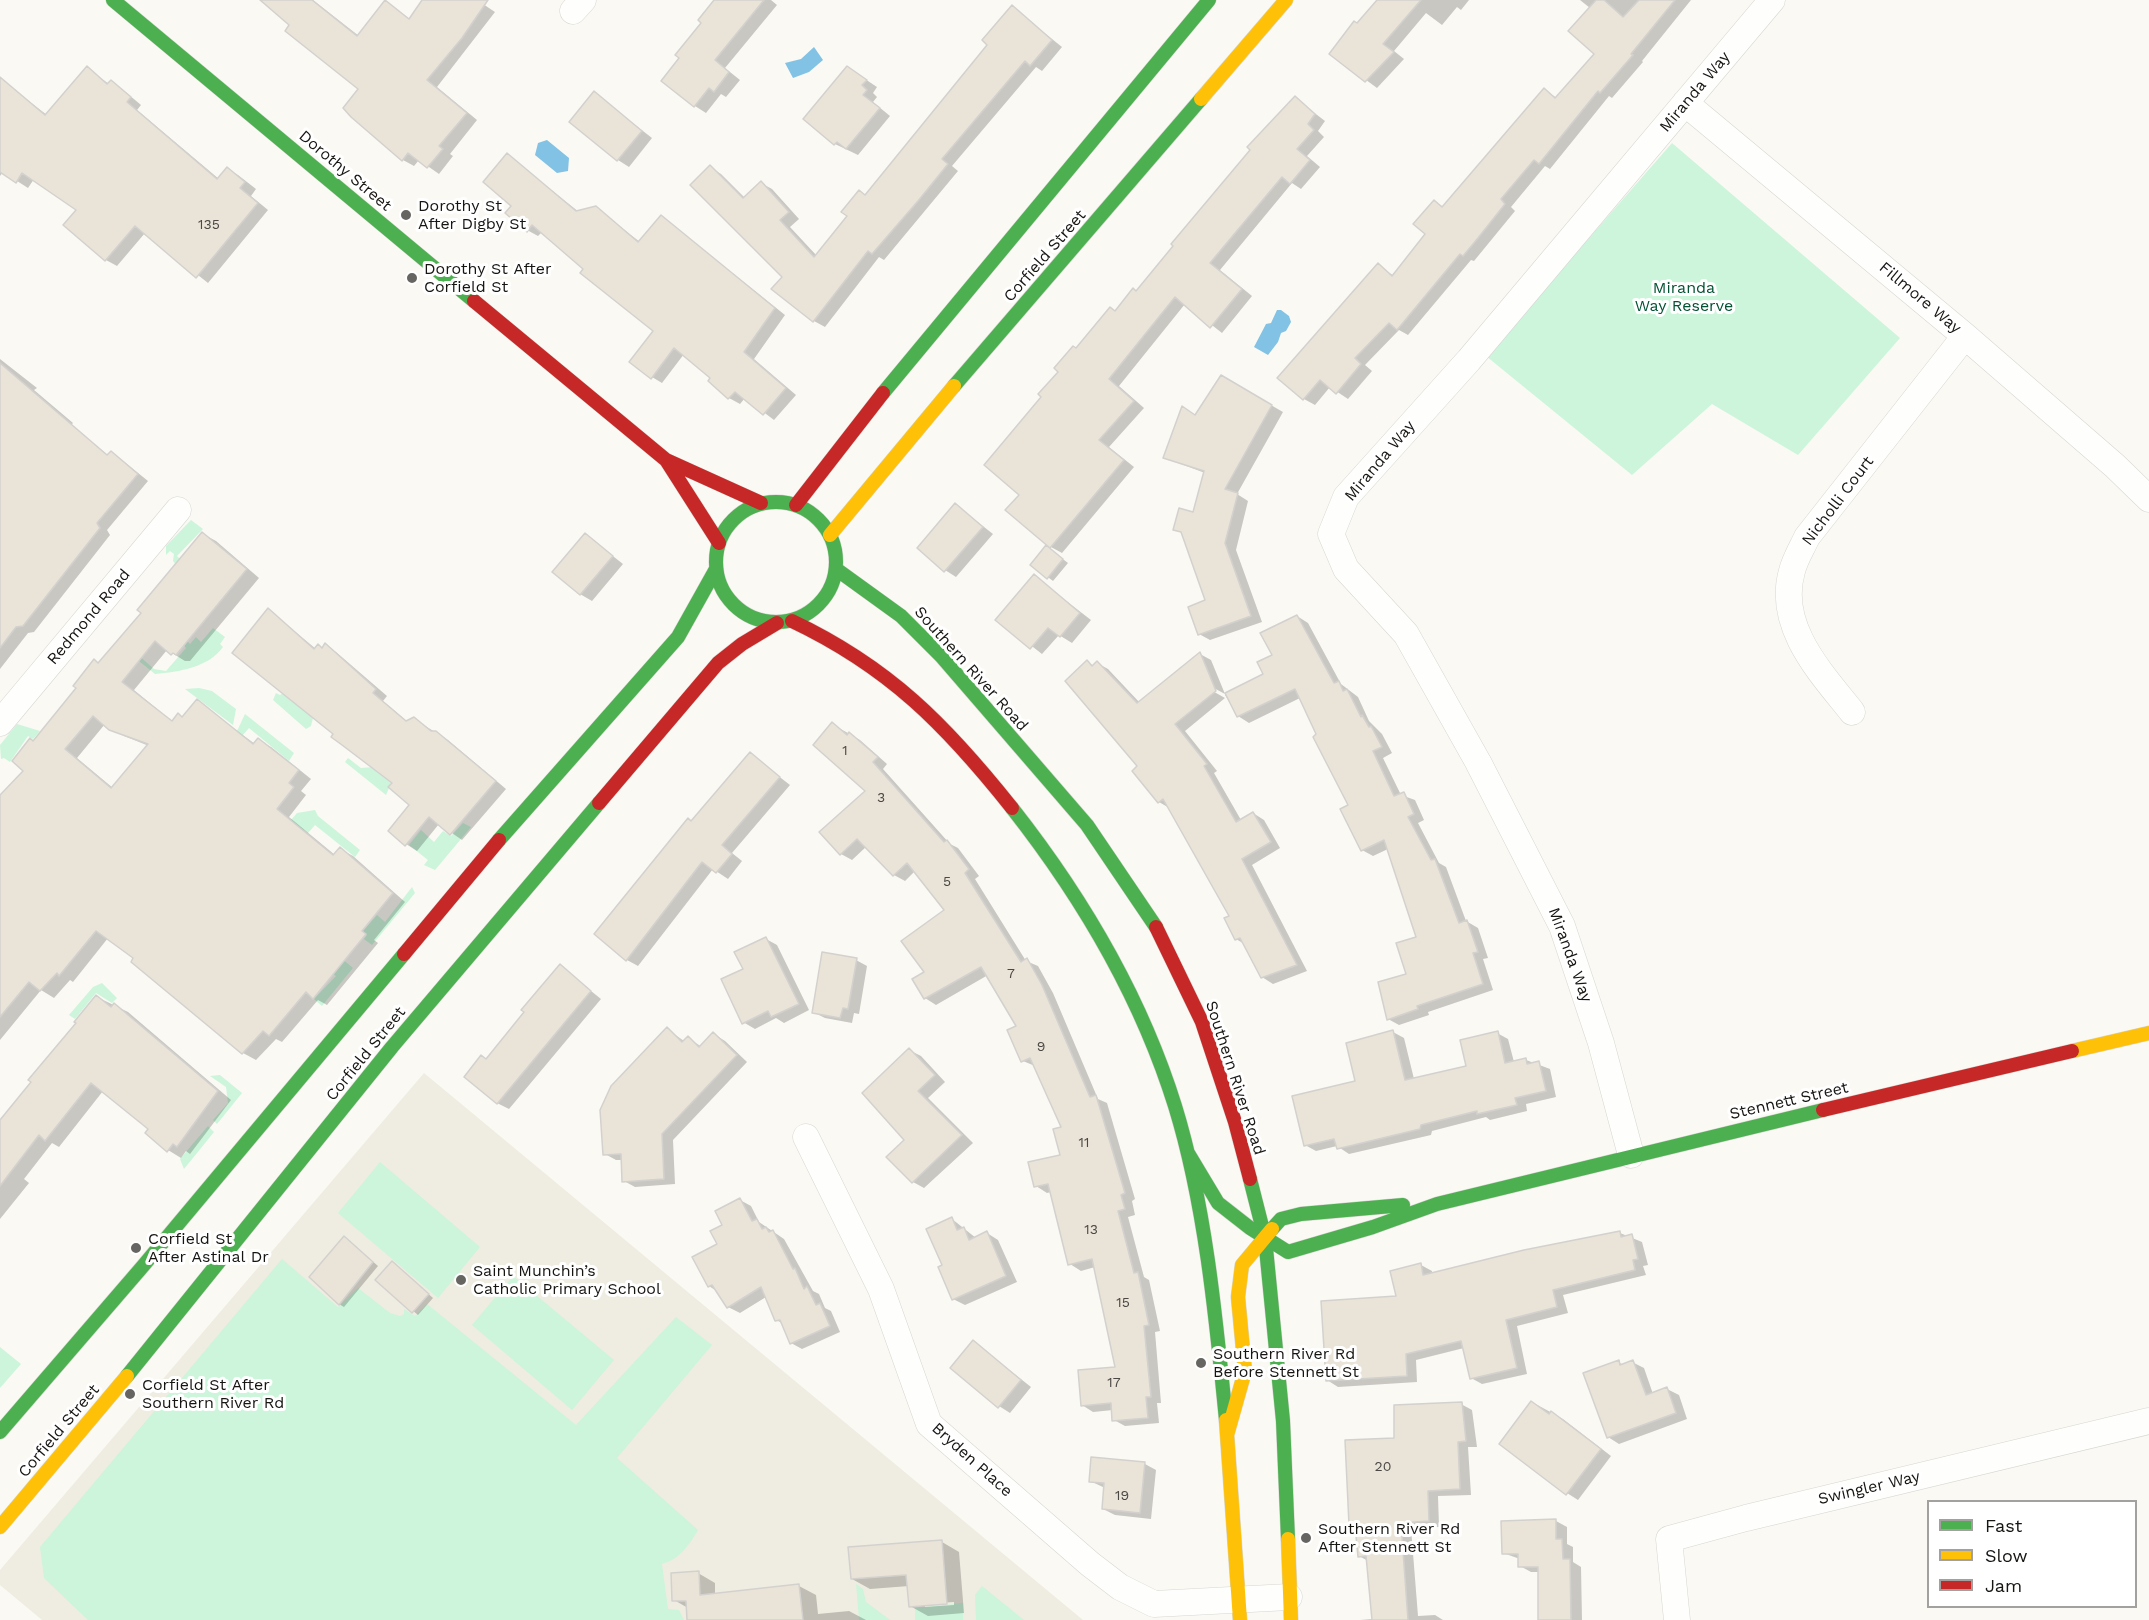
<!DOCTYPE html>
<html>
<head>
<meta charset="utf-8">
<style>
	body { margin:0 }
	#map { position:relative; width:2149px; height:1620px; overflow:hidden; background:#faf9f3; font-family:"Work Sans",sans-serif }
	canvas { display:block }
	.legend { position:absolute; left:1927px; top:1500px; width:210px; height:108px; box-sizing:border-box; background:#fff; border:2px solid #a2a1a0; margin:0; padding:8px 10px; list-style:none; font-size:18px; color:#161512 }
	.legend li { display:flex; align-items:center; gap:12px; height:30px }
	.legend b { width:30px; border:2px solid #a2a1a0 }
</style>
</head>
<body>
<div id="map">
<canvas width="2149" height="1620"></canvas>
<ul class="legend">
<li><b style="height:8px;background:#4caf50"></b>Fast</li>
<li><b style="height:8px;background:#ffc107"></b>Slow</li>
<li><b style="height:8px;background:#c62828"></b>Jam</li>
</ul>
</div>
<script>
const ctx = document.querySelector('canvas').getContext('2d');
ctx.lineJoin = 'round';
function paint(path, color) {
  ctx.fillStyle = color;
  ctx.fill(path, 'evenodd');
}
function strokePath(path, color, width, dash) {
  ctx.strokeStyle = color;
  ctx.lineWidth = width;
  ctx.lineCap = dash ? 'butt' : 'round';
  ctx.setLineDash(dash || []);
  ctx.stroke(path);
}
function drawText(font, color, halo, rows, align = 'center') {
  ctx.font = font + ' "Work Sans",sans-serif';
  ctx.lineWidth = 6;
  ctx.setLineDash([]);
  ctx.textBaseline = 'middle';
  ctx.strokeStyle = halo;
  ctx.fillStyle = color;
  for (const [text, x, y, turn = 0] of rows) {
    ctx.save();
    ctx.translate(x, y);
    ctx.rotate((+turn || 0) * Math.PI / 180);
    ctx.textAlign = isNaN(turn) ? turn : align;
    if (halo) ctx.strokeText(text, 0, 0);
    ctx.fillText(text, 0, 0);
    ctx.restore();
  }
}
paint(new Path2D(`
	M424,1073l659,547h-1041l-42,-35v-15z`), '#efede1');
paint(new Path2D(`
	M1672,143l228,195 -102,117 -86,-51 -80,71 -146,-119z
	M191,520l12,9 -26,27 5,5 -5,5 -4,-5 1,-7 -4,-3 -4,4v-9z
	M213,628l12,9 -5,7 3,3c-14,20 -44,25 -68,27l-31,-25 4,-3 26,23 12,2 20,-23 -3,-4 3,-4 4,4 6,-7 5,5z
	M199,688l13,3 24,18 -3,16 -48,-36z
	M276,693l4,2 3,-2 30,25 -2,8 -5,3 -33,-29z
	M245,714l49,39 -5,8 -40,-33 -15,17 -6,-4 10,-12z
	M17,724l23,7 -7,8 -5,-3 -18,26 -6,-4 -3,1 -1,-14z
	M348,758l13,10 13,-1 18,14 -6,14 -41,-33z
	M315,810l3,6 42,34 -5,7 -40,-32 -7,8 -4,-3 -44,27 37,-44z
	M463,823l8,4 -36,43 -11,-5 4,-5 -19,-15 12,-15 13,12 9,-11 8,5z
	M412,887l3,6 -43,52 -8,-6 3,-4 -4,-4 14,-16 8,7z
	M340,957l13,11 -31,38 -8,-7 22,-23 -4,-3z
	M102,983l15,15 -5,5 -16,-10 -21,26 -6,-4 24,-28z
	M220,1075l22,18 -25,31 -4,-4 15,-17 -2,-16 -16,-11z
	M208,1126l6,6 -30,37 -4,-10z
	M380,1162l100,85 -42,51 -100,-85z
	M282,1259l56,48 20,-19 32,25 10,3 4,-2v-5l11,7 12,-12 149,121 100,-108 36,28 -95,113 81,72c-8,14 -19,30 -36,34l6,45 11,1 5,10h-596l-44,-42 -4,-31z
	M513,1276l101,84 -42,50 -100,-85z
	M0,1347l21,17 -21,24z
	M856,1584l7,5 3,13 24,18h-31z
	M982,1586l42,34h-48l-1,-25z
	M963,1603v17h-48v-12z`), '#ccf5db');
paint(new Path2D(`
	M814,47l9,13 -14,12 -16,6 -8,-15 16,-4z
	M547,140l22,18 -1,13 -11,2 -22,-18 3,-12z
	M1277,310h4l8,6 2,6 -5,9 -5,2 -3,9 -10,13 -14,-8 12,-23 5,-1z`), '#82c2e5');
paint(new Path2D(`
	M262,0h51l46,36 26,-34 26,18 13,-20h53l18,12 -58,75 40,33 -27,34 3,2 -14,18 -20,-14 -5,6 -11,-6 -42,-71z
	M716,0h55l6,5 -52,63 15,12 -14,17 -5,-3 -15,19 -11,-7 -14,-48z
	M1379,0h90l-8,10 -4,-3 -15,18 -16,-12 -32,38 10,8 -27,29 -46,-34z
	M1580,0h111l-49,61 1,1 -31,36 -3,-2 -59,73 -5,-3 -34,41 4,4 -41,50 -3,-1 -63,75 -9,-5 -34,35 7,6 -24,28 -18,-12 -15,18 -11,-6 74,-134 16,11 34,-42 6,-32 10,5 100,-117 13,8 39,-44 -6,-46z
	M1012,7l50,40 -20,24 -6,-4 -84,99 6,5 -74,89 -5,-3 -54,70 -11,-6 -104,-154 11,7 24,24 16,-15 11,6 27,30 -9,8 27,29 173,-211z
	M87,68l22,16 2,-2 11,7 19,16 -4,5 82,69 8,-10 11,6 18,14 -5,7 17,14 -60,73 -63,-50 -28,33 -11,-6 -28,-51 -44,-30 -6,9 -25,-16 -3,4v-97l47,36z
	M859,75l18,12 -4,6 4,4 -4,5 17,14 -32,39 -23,-11z
	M594,93l58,45 -23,29 -11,-7z
	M1295,98l30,23 -7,10 6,6 -17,19 13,11 -19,22 -9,-6 -72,87 32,26 -30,37 -37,-29 -66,82 25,22 -35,39 25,20 -72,86 -11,-6 -30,-53 22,-97 34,-47 60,-58z
	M507,155l72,57 17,-4 44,34 21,-26 124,99 -31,44 42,36 -22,25 -29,-22 -5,6 -11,-6 -19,-17 3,-4 -29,-23 -22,29 -10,-6 3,-47 -113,-98 -4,4 -11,-6 -14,-24z
	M0,359l37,29 -3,2 39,33 -2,2 38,31 2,-3 11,7 26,21 -41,49 3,5 -76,97 -6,1 -28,36z
	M1222,377l61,35 -46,82 11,7 -12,49 26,72 -52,18 -11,-6 8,-33 -23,-67 -9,-5 19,-15 11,-41 -40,-15z
	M956,505l37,29 -37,43 -11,-7z
	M203,534l13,7 43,37 -69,83h-5l-18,-11 -33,40 39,32 10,-4 14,-17 58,43 3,-4 13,7 40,32 -10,12 5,4 -17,22 46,38 5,-6 13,7 52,46 -31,38 4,3 -51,62 -9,-5 -36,42 -6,-3 -20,21 -13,-7 -107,-95 -28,-20 -35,44 -3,-2 -16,18 -13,-8 -41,50v-243l25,-27 9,-28 109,-129zM105,724l19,12 25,10 -36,42 -36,-30z
	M586,535l37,29 -31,37 -12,-7z
	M1051,550l17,13 -15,18 -21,-16z
	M1034,576l57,44 -19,23 -13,-8 -17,19 -45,-35z
	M269,610l47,39h7l2,-4 11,7 51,44 -4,5 25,21 6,-3 34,21 58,49 -44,51 -23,-16 -22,27 -11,-7 5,-39 -17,-22 -59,-49z
	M1297,616l11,7 33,61 17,13 11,24 13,13 10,19 -9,5 18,37 14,5 9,20 -6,3 21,40 7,4 20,54 12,7 10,30 -5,1 10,31 -65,22 1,3 -30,10 -11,-6 20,-44 10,-37 -30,-89 -15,7 -11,-6 -12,-44 -50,-108 -51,25 -11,-7 -13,-21 40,-20z
	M1200,654l11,6 14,34 -15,-8 -1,3 16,9 -40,33 32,40 -3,2 27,47 12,-7 11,7 16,28 -28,17 55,106 -34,13 -11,-7 -16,-32 -10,-6 -5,-23 -60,-107 -12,-7 -25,-31 6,-5 -53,-104 7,4 3,-3 11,6 32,34z
	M832,724l28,16 27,24 -4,5 67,75 8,4 21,28 -4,3 51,82 12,5 15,27 45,106 9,4 28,96 -3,2 3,14 -7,2 16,60 5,3 11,51 -5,1 6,71h-4l2,20 -34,3 -11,-6 -1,-10 -20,2 -11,-7 35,-37 -22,-101 -14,4 -11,-7 -19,-72 -4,1 -11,-7 26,-30 1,-28 -28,-62 -12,-5 -5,-34 -30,-52 -52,30 -11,-7 1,-25 20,-63 -31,-39 -10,10 -11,-6 -27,-29 -15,14 -11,-6 26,-63z
	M750,754l40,31 -58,68 10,8 -14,18 -15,-10 -75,97 -11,-6 65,-138z
	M766,939l11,6 32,65 -25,13 -8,-5 -21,11 -12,-7 2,-52z
	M856,960l11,6 -8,48 -5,-1 -2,10 -27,-5 -12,-6z
	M560,966l41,33 -92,110 -12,-6 -10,-43z
	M97,997l31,15 103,88 -41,54 -4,-3 -5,7 -13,-8 -17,-21 -48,-38 -44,56 -7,-4 -28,36 5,4 -29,36v-85z
	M667,1029l17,12 4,-3 14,9 12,-13 11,7 22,21 -74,78 2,44 -40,3 -11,-6 -1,-21h-7l-11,-6z
	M1393,1032l11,6 10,41 54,-11 29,-35 11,6 6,23 12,-2 24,9 6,28 -30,7 1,7 -37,9 -4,-3 -54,14 -1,4 -82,19 -12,-8 -21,5 -11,-6 52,-63z
	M909,1050l12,6 24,26 -17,16 45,45 -49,45 -11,-6 -7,-42z
	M740,1200l11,6 8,16 25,17 29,52 6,3 6,14 6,3 9,21 -38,17 -11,-6 -9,-20 -6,-3 -10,-23 -26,16 -12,-6 -10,-15 -9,-6 15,-61z
	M952,1219l24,19 11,-5 11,7 19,42 -52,23 -12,-6z
	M1620,1233l22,9 6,23 -5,1 3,9 -83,20 5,18 -51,13 10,48 -45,10 -11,-6 -7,-30 -48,12 1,22 -79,5 -11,-7 71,-82 23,-33 11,6v4l167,-40 4,2z
	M349,1241l29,25 -34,41 -5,-3z
	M392,1262l41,36 -15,17 -41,-35z
	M974,1342l57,45 -21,26 -11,-7z
	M1618,1362l6,3 8,-3 12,6 9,26 14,-5 12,6 8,24 -68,25 -11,-7z
	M1532,1402l31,17 48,37 -33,44 -11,-7z
	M1461,1404l11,6 5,37h-9l3,48 -33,1 1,31 -28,1 7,88 17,-1 8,5h-83l13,-1 -5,-58 -9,-5 -2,-28 -6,-4 44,-85z
	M1145,1464l11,6 -5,49 -36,-4 -12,-6 2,-21 -15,-7z
	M1556,1521l11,6v17l6,3v15l8,5 1,53h-41l-2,-48h-8l-11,-6v-7l-17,-6z
	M942,1542l17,10 5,61 -36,3 -18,-10 -1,-20 -39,3 -18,-10zM954,1602v3l-29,2v-3z
	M698,1573l17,10v12l84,-9 17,9 2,19 31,-3 17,9h-176l-2,-12 -14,-8z`), '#0003');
const building = new Path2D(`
	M260,0h52l45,36 28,-36 24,19 13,-19h66l-26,38 -35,42 40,33 -28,33 4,3 -16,19 -19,-15 -6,8 -51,-44 -8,-9 15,-19 -73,-58 4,-6z
	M714,0h50l-49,60 14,12 -15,20 -5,-4 -15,19 -33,-26 18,-23 -4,-3 26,-32 -3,-3z
	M1377,0h44l-38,44 11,8 -29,30 -36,-28 25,-33 3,2z
	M1596,0h8l19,17 16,-17h36l-44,54 2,1 -33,38 -2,-2 -59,73 -5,-4 -33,39 4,5 -27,34 -15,18 -3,-2 -63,76 -8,-7 -34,35 6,6 -25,30 -16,-14 -17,20 -26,-22 101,-115 14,13 33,-42 -12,-10 21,-24 8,7 102,-119 11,10 39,-44 -26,-23z
	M1012,5l40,35 -22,26 -5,-5 -83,98 6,5 -30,37 -46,53 -4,-3 -55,71 -42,-33 11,-12 -92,-92 20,-20 33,33 18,-17 28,31 -9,8 34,37 33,-41 -6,-4 18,-22 6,5 122,-150 -5,-5z
	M87,66l20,18 4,-4 20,17 -4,5 90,77 10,-12 18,15 -5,6 18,15 -62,75 -61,-52 -30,35 -42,-36 13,-15 -54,-37 -6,10 -16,-11v-95l45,38z
	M847,66l20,14 -5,5 5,5 -4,5 17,13 -34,41 -9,-7 -3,3 -31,-26z
	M594,91l48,40 -25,30 -48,-39z
	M1295,96l20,18 -7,10 6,6 -17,19 13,11 -20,24 -8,-7 -72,86 32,26 -32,39 -35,-31 -66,82 25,22 -35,39 25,20 -74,88 -45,-38 14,-15 -35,-30 57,-68 -3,-3 20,-22 -4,-4 19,-22 3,2 34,-41 5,4 18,-23 3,3 37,-45 -2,-2 79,-94 -3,-3z
	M507,153l69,58 20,-5 42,36 23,-27 114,93 -31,44 42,36 -23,27 -28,-23 -7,7 -20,-18 2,-3 -36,-30 -23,31 -22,-17 24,-31 -73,-58 3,-4 -51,-44 -5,7 -22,-19 6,-7 -28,-24z
	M0,363l107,92 4,-4 27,23 -41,49 3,5 -77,98 -7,1 -16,21z
	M1221,375l51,30 -47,84 13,4 -13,50 26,73 -53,19 -10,-28 17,-7 -24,-68 -8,-2 6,-22 14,4 11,-41 -41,-13 19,-52 13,9z
	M955,503l28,24 -39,45 -27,-24z
	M202,532l45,37 -71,86 -3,-2 -2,2 -16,-14 -33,41 50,39 6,-8 4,4 15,-18 56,45 5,-6 41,32 -10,13 5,4 -17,22 56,46 7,-8 53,46 -31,38 4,3 -53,65 -7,-7 -37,44 -6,-5 -21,23 -111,-92 2,-4 -37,-27 -37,45 -2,-3 -17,18 -11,-9 -29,35v-222l23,-24 -11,-10 18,-23 3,3 43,-53 -3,-2 21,-27 4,4 43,-50 -4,-3zM93,716l16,14 39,14 -37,44 -46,-39z
	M585,533l28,23 -33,39 -28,-23z
	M1046,545l17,14 -16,20 -17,-14z
	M1034,574l46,39 -20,24 -12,-9 -18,21 -35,-29z
	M268,608l46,41 4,-5 4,4 3,-5 51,46 -3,4 33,28 8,-4 17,14h5l60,50 -46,54 -21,-18 -24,29 -17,-15 21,-26 -21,-18 4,-4 -50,-38 -11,-8 2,-3 -101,-81z
	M1297,615l37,68 5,-2 4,10 4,-2 14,28 1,-2 7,12 2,-1 11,21 -9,4 21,45 10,-4 10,22 -6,3 23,43 4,-1 24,64 8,-3 11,32 -5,1 10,31 -66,22 1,3 -31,11 -9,-38 28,-8 -10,-31 20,-6 -32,-97 -23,11 -21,-42 8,-4 -35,-68 3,-3 -21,-45 -58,28 -12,-24 38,-19 -6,-12 15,-7 -12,-22z
	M1200,652l16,39 -41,33 32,40 -3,2 32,56 17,-10 18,30 -29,17 55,106 -36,13 -21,-40 -5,2 -11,-22 5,-2 -66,-117 -5,4 -26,-32 5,-5 -72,-85 22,-21 5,6 5,-5 40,42z
	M832,722l15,13 2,-3 29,25 -5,5 71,80 3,-2 22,29 -4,4 56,89 6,-4 15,27 48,112 6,-2 29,98 -4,2 4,14 -7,2 16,62 4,-1 11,53 -5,1 7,71h-5l2,21 -36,3 -1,-18 -30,3 -3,-36 37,-3 -23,-108 -24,6 -20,-81 -14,3 -6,-25 32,-7 -7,-26 8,-2 -31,-69 -9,4 -14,-32 9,-4 -35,-59 -57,32 -12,-20 12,-7 -23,-31 43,-31 -37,-47 -14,13 -36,-37 -17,16 -21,-23 46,-41 -52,-46z
	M750,752l30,25 -58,68 10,9 -16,19 -14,-11 -76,99 -32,-27 94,-116 3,3z
	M766,937l33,67 -28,13 -3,-6 -26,13 -21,-45 22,-10 -9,-17z
	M822,952l35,6 -9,51 -5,-1 -3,10 -28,-5z
	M560,964l31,27 -94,113 -33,-27 17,-22 5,4 38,-47 -3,-2z
	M96,995l15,12 3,-4 104,88 -41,56 -4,-3 -6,8 -22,-19 3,-4 -57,-46 -46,58 -6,-6 -39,51v-66l31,-38 -3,-2 48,-57 -2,-1z
	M667,1027l15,15 6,-6 11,11 14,-15 24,23 -75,79 2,45 -42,3 -1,-28 -18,1 -3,-45 11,-24z
	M1393,1030l12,50 61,-14 -6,-26 38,-9 7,32 21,-5 1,6 12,-3 7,30 -31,7 2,7 -40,9v-3l-56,14 -1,4 -83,20 -3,-10 -30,7 -12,-50 63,-15 -9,-38z
	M909,1048l26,27 -17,16 44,44 -50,48 -26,-26 18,-17 -42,-47z
	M740,1198l12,23 5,-2 5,10 4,-2 3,5 4,-2 20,39 2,-1 9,21 3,-3 9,19 4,-2 10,23 -40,18 -10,-24 -5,1 -14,-34 -34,21 -15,-23 -4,2 -16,-30 25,-13 -7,-13 12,-6 -7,-14z
	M952,1217l5,13 7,-3 5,13 18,-9 19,45 -54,24 -14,-33 4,-2 -16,-36z
	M1620,1231l1,6 11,-3 6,25 -5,1 2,10 -82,20 4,17 -51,13 11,48 -47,11 -9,-38 -55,13 1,22 -81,5 -5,-80 75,-5 -6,-25 31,-8 2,12 101,-25z
	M344,1236l29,26 -34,43 -30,-28z
	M392,1261l37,33 -17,19 -37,-33z
	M973,1340l48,40 -23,28 -48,-40z
	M1619,1360l1,5 13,-5 13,35 21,-8 9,26 -69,25 -24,-65z
	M1531,1401l18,13 2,-3 50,38 -35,46 -67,-51z
	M1462,1402l4,39 -8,1 2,47 -32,2 1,30 -28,2 7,97h-36l-6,-64 -8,1 -3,-32h-6l-4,-85 49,-2v-33z
	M1091,1457l54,5 -5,51 -38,-4 2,-26 -15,-1z
	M1556,1519v20h6l1,20h7l1,61h-33v-53h-20v-13h-16l-1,-33z
	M942,1540l5,64 -38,3 -3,-32 -55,4 -3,-32z
	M699,1571l1,24 99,-11 4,36h-116l-1,-19h-14l-1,-28z`);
paint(building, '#eae3d8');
strokePath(building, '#d3d1ce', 1.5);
const street = new Path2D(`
	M573,11l10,-11
	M1685,103l280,233 150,130 34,33
	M1852,712c-31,-39 -76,-86 -60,-141 3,-12 10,-23 15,-34l158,-201
	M0,723l178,-213
	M806,1137l75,152 48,135 161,140 30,23 34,17 135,-7
	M1631,1155l-30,-112 -39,-117 -84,-164 -72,-128 -60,-65 -15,-35 15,-37 123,-137 303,-360
	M1677,1620l-8,-81 77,-21 403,-97`);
const fast = new Path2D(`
	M113,0l361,301
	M954,386l247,-287
	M883,393l326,-393
	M716 562a60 60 0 1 1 120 0a60 60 0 1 1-120 0Z
	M836,569l65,47 40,40 146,169 69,102
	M1012,808c70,89 129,189 163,298 30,97 41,212 51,314
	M499,840l179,-203 38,-68
	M1188,1153l30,50 32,25 38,24 85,-25 64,-23 386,-94
	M1250,1179l15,59 18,183 5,118
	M1272,1229l9,-10 20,-5 102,-9
	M127,1376l265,-329 207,-244
	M0,1432l143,-166 261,-312`);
const slow = new Path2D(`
	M1201,99l85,-99
	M830,535l124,-149
	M2072,1051l77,-18
	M1226,1420l14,200
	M1227,1435l18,-64 -7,-74 4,-32 30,-36
	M0,1527l127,-151
	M1288,1539l3,81`);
const jam = new Path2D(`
	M474,301l192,159 53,83
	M666,460l95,43
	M796,505l87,-112
	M792,621c97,46 154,104 220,187
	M599,803l119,-140 24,-19 35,-21
	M1156,927l46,95 33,100 15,57
	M404,954l95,-114
	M1823,1110l249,-59`);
strokePath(street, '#d7d6d2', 27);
strokePath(fast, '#d7d6d2', 15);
strokePath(slow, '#d7d6d2', 15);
strokePath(jam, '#d7d6d2', 15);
strokePath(street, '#fefefd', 26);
strokePath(fast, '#4caf50', 14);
strokePath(slow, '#ffc107', 14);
strokePath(jam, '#c62828', 14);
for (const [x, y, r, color] of [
	[406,215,6,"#666561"],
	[412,278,6,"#666561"],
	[136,1248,6,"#666561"],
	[461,1280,6,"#666561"],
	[1201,1363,6,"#666561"],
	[130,1394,6,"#666561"],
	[1306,1538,6,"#666561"]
]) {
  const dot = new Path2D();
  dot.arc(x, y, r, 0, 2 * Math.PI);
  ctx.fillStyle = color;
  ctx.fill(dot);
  strokePath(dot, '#fff', 2);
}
drawText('14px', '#4b4844', null, [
	["135",209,225],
	["1",845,751],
	["3",881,798],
	["5",947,882],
	["7",1011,974],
	["9",1041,1047],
	["11",1084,1143],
	["13",1091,1230],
	["15",1123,1303],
	["17",1114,1383],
	["20",1383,1467],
	["19",1122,1496]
]);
drawText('16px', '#161512', '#fff', [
	["Miranda Way",1695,92,-50],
	["Dorothy Street",345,171,40],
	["Corfield Street",1045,256,-49],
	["Fillmore Way",1920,298,40],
	["Miranda Way",1380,461,-50],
	["Nicholli Court",1838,501,-53],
	["Redmond Road",89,617,-50],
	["Southern River Road",971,669,48],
	["Miranda Way",1570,955,70],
	["Corfield Street",366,1054,-51],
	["Southern River Road",1235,1078,72],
	["Stennett Street",1789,1101,-13],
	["Corfield Street",59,1431,-50],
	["Bryden Place",972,1460,42],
	["Swingler Way",1869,1488,-13]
]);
drawText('16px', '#161512', '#fff', [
	["Dorothy St",418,206],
	["After Digby St",418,224],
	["Dorothy St After",424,269],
	["Corfield St",424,287],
	["Corfield St",148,1239],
	["After Astinal Dr",148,1257],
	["Saint Munchin’s",473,1271],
	["Catholic Primary School",473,1289],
	["Southern River Rd",1213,1354],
	["Before Stennett St",1213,1372],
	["Corfield St After",142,1385],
	["Southern River Rd",142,1403],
	["Southern River Rd",1318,1529],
	["After Stennett St",1318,1547]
], 'left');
drawText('16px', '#025233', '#fff', [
	["Miranda",1684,288],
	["Way Reserve",1684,306]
]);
</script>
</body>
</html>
